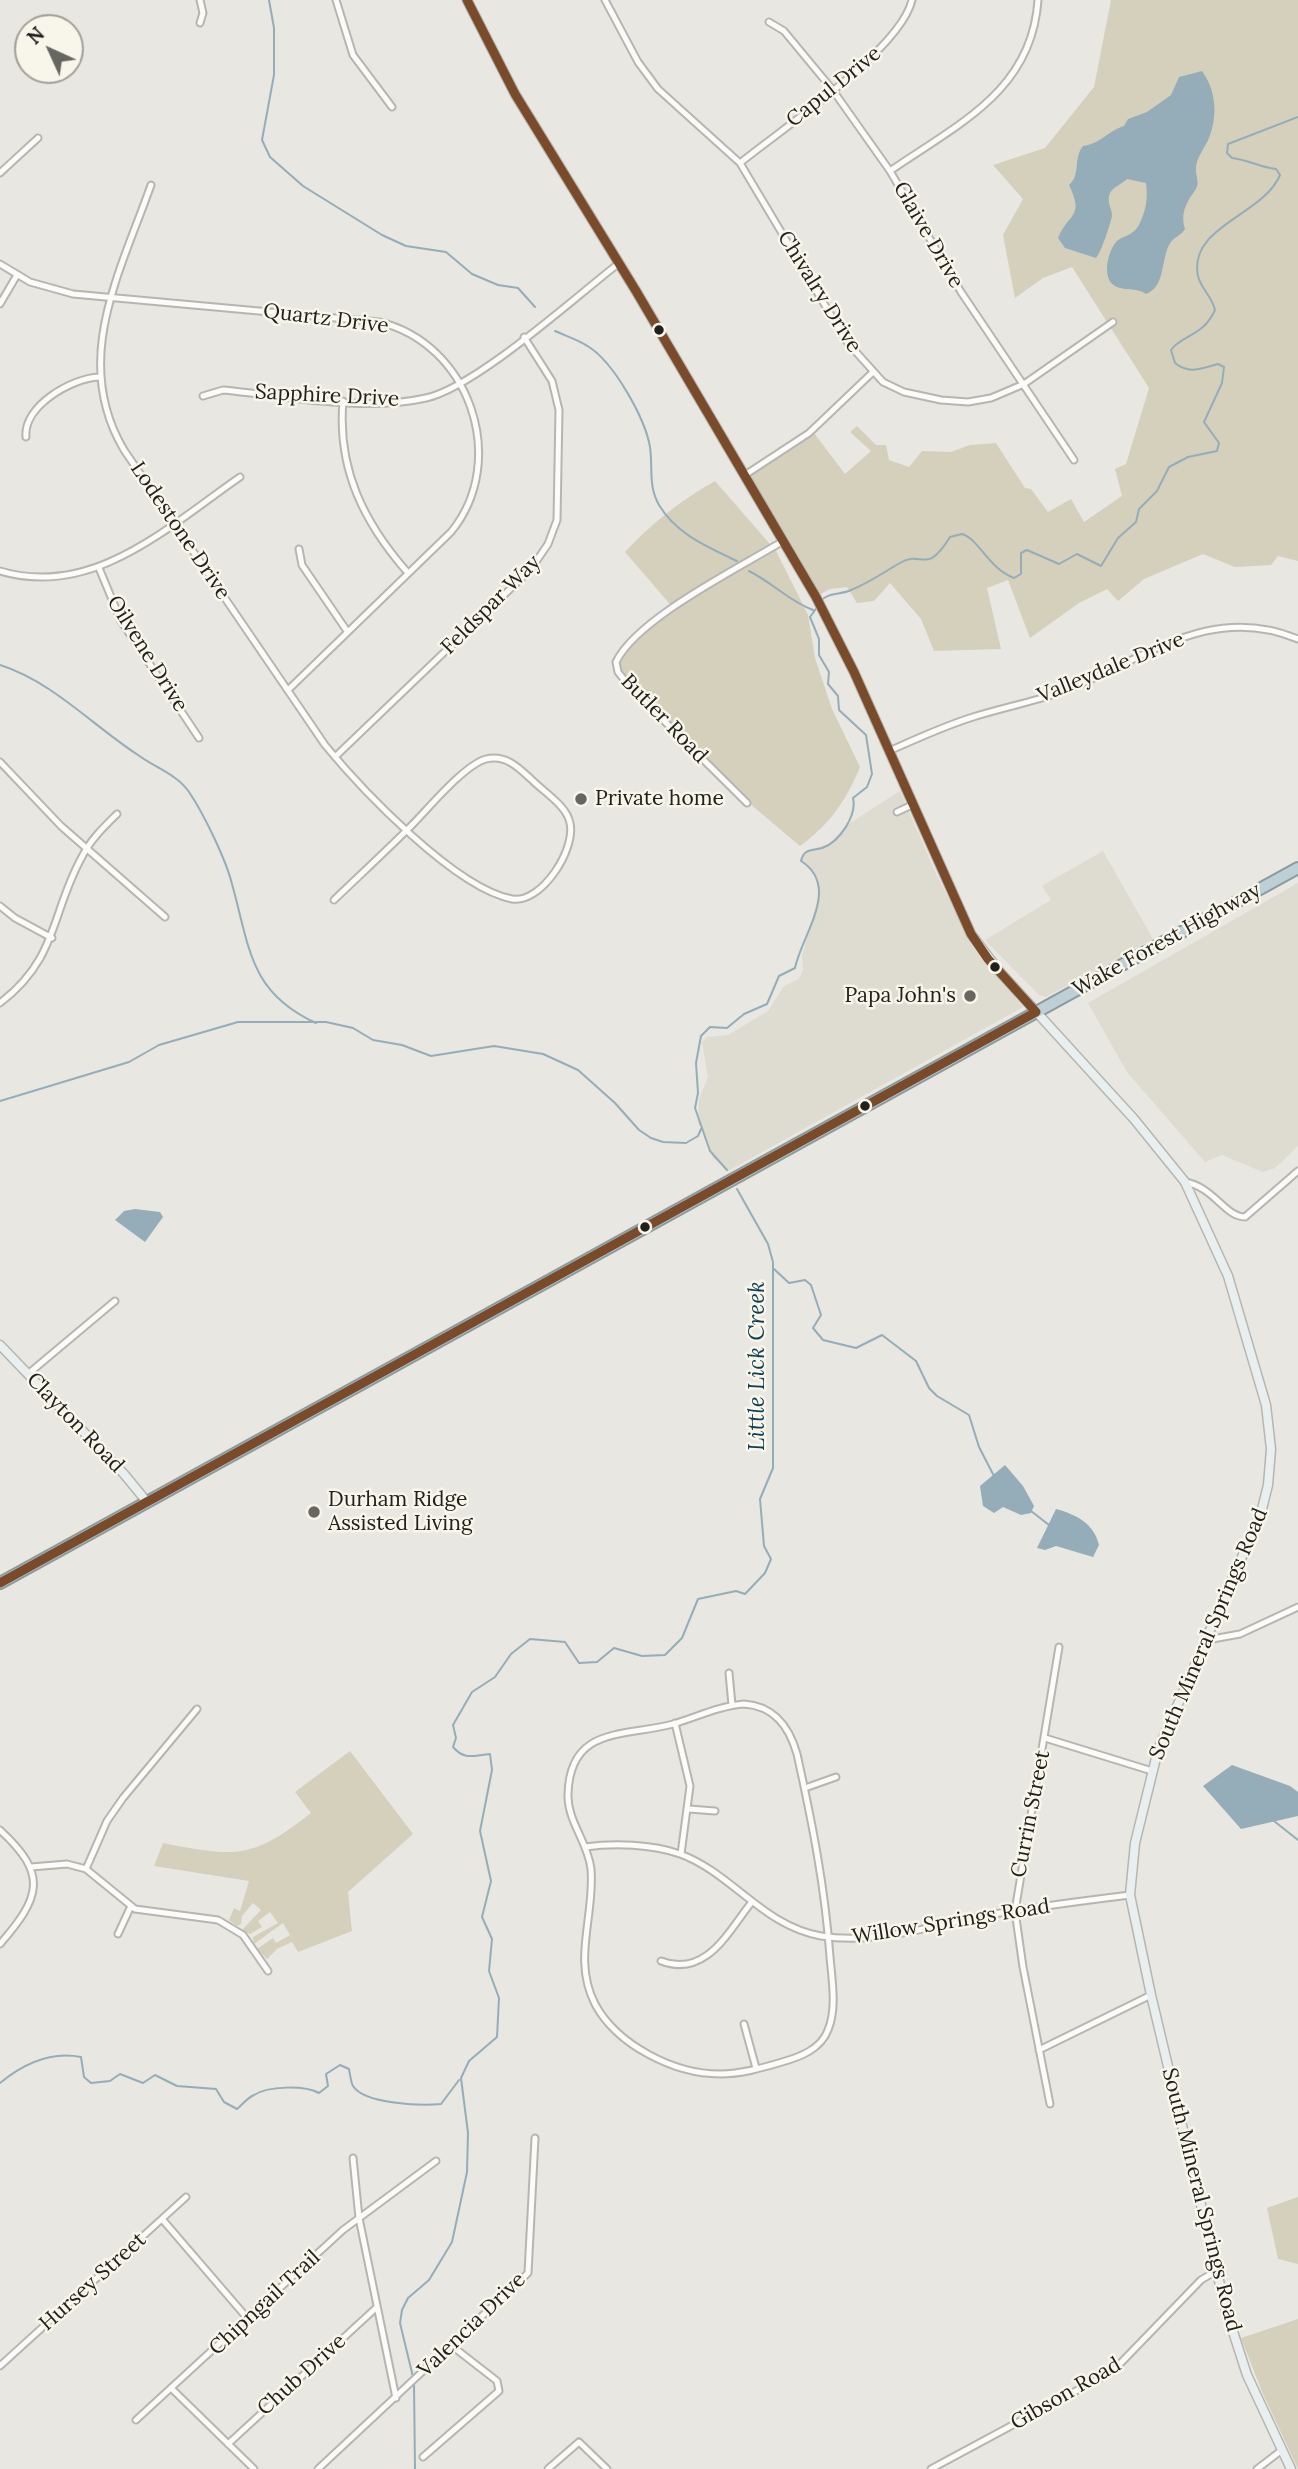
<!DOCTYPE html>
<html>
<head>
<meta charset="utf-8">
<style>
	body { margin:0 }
	#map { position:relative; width:1298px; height:2469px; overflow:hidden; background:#e8e7e1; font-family:Lora,serif }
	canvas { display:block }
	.north { position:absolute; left:14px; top:14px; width:70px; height:70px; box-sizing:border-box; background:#f8f6eb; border:2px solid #a2a098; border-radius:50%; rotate:315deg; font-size:19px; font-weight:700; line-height:28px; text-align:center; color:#21201c }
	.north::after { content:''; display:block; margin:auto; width:24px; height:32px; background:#676661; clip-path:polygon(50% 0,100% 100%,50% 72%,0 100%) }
</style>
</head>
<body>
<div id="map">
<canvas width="1298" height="2469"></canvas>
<div class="north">N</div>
</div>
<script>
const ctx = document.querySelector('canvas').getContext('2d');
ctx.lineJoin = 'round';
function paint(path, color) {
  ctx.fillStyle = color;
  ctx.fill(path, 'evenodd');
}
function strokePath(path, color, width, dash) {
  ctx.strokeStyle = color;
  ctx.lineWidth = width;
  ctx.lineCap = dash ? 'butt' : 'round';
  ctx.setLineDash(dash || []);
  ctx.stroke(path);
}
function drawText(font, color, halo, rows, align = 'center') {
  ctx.font = font + ' Lora,serif';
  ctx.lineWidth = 5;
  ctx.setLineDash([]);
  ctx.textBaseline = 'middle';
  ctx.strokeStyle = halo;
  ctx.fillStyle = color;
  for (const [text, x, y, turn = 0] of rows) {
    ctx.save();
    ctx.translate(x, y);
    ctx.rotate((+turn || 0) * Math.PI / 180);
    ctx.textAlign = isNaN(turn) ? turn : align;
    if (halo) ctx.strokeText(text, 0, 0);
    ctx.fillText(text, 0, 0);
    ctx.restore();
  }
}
paint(new Path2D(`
	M900,791l36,83 34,66 53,67 -295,164 -15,-13 -8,-25 -7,-9 1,-25 9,-22 -6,-35 6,-5 20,-2 40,-24 16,-25 15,-7 4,-10 -1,-13 17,-62 -4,-19 -14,-14 1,-5 8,-7 18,-4 19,-20z
	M1103,851l50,88 -107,58 -7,-2 -54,-55 66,-40 -9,-14z
	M1298,883v263l-23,22 -12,4 -41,-17 -17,7 -78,-90 -39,-69z`), '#dedbd0');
paint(new Path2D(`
	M1111,0h187v561l-20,-5 -7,9 -36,2 -32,-13 -59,25 -26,22 -11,-12 -28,14 -49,35 -22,-58 -21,8 14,61 -67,2 -13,-32 -31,-36 -16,18 -17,2 -10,-16 -17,2 -13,7 -71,-120 68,-43 31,41 26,-23 -21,-19 7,-6 19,19h10l3,15 20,7 13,-16 29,1 19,-7 26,-2 29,45 6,1 17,23 23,-13 13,23 38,-26 -7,-27 11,-5 23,-76 -77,-121 -29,11 -28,20 -12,-63 20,-36 -30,-34 52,-17 49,-61z
	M715,481l61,70 32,64 7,43 17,51 28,58c-14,34 -31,58 -60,79l-51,-43 -127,-126 -5,-15 26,-28 32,-24 -50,-58c27,-29 55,-51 90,-71z
	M350,1751l63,83 -65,58 4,39 -54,21 -6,-10 -15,7 -10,10 -10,-10 16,-11 3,5 14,-8 -7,-12 -29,21 -1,-7 25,-14 -8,-11 -12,9 4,6 -12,7 -8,-4 19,-20 -8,-7 -11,13 -1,8 -4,2 -8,-6 5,-12 6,3 9,-30 -95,-15 9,-23c73,14 88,17 148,-30l-16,-21z
	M1298,2197v67l-20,-5 -11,-51z
	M1298,2319v150l-35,-75 -22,-56z`), '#d5d0bc');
paint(new Path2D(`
	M1202,71c14,19 16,44 7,67 -4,9 -12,19 -13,29 -1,8 4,15 0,22 -9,13 -16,23 -11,40 -4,7 -12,8 -16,16 -8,16 -4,42 -23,49 -10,-7 -22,-3 -31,-8 -14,-8 -7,-36 2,-45 7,-6 16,-5 22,-16 7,-15 9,-25 7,-42l-19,-4c-5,5 -14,8 -17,14 -4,10 2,14 2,23 -1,6 -11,37 -16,42l-31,-10 -7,-10c10,-25 27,-20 11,-53 12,-10 4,-27 14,-39 17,-2 25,-15 41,-20l4,-7 19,-7 24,-17 8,-18z
	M135,1209l25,3 3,5 -18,25 -30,-22 9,-9z
	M1005,1465l18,21 11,20 -3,7 -10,2 -18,-8 -9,6 -11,-7 -3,-20z
	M1056,1509c19,5 38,14 43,36l-6,12 -37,-11 -11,4 -8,-2z
	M1232,1765l58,21 8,6v24l-57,13 -38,-43z`), '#95adb8');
strokePath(new Path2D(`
	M269,0l5,28v47l-12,65 8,17 33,29 79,49 24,11 40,6 26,22 26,11 20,3 17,19
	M555,331c11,5 24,9 34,16 25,16 56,71 61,100 3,21 -2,39 9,58 18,30 49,42 78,56
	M749,571c24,12 40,30 64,39
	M821,601c7,-9 20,-6 30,-11 18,-7 33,-18 49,-27 23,-14 25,14 50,-26l12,-3c17,5 27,35 52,44l7,-4v-21l6,-3 32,14 18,-10 24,12 17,-28 18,-16 3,-13 18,-18 12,-24 19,-10 29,-6 2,-8 -15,-21 18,-39 2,-16 -6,-3c-16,4 -28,11 -43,-1l-4,-13c10,-15 32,-13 44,-40 -3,-14 -14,-21 -17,-34 -10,-50 65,-60 82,-101l-4,-6c-17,-2 -27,-9 -44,-11l-5,-5 1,-9 70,-27
	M0,665c53,17 92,60 138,90 16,12 40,20 51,37 15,22 37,68 43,92 18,64 17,108 84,139
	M0,1101l129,-39 30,-17 79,-23h88l27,6 20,12 29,5 29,11 63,-10 49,8 35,16 37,33 24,27 12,8 12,4 23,1 12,-7 3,-7
	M727,1170l-17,-19 -15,-43 3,-15 -2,-30 5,-27 9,-9 17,1 17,-14 23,-10 12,-28 16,-8c6,-32 47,-81 6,-107 3,-13 11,-10 21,-13 18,-6 35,-33 31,-50l14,-11 5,-13 -6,-39 -27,-25 -1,-14 -10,-12 1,-12 -10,-17v-16l-9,-22 8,-11
	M774,1269l15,14 16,-3 6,5 10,30 -8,13 10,12 33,8 26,-13 34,26 13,27 8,8 32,19 10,32 15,29
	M1031,1511l18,14
	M1274,1821l24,19
	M0,2083c23,-19 51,-32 81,-26l3,20 7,6 19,-2 10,-7 23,9 12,-8 22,11 39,3 8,13 13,7c5,-4 10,-11 17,-14 14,-9 50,-10 65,-2l9,-7 -2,-12 14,-9 9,4c1,5 2,14 4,17 11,18 69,20 88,18l18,-24
	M413,2377l-13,-54 2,-13 6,-12 21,-18 23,-38 15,-70 1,-39 -7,-55 8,-17 28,-24 2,-39 -10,-27 3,-32 -10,-22 9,-36 -11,-50 12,-61 -2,-16c-16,1 -25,7 -37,-7l3,-9 -3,-13 19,-33 23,-15 16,-23 19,-15 35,3 14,21 18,-1 17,-14 28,8 23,-1 17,-17 16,-39 38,-8 9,3 20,-21 6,-14 -7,-13 -4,-47 13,-31v-206l-5,-18 -31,-55
	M414,2383l1,86`), '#95adb8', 2);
const street = new Path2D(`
	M336,0l17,55 39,52
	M605,0l33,62 20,27 82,74 107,179 36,40 21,10 37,8 27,2 23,-4 33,-14 89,-62
	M769,22l15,9 48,58 58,82 71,121 113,168
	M200,23l3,-10 -3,-13
	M740,163c42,-34 161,-114 172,-163
	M890,171c68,-47 142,-80 148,-171
	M0,173l38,-35
	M151,185c-31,88 -80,176 -27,265l201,295c37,45 130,143 187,154 29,5 64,-49 58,-76 -3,-17 -26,-31 -38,-43 -13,-12 -26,-26 -46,-21 -22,6 -58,50 -75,67 -25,25 -51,49 -77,74
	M0,264l30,18 43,12 306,28c90,21 131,138 72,210l-163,158
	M0,304l17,-29
	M203,396l20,-6c62,6 141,22 203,8 50,-11 148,-100 192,-134
	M343,401c-6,68 21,122 65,172
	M26,437c-3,-31 46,-59 73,-60
	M745,475l64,-42 64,-61
	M299,549l3,16 45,66
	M99,568l22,53 78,117
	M0,571c93,28 169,-45 240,-94
	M889,751c27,-12 55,-25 84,-34 29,-9 59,-15 88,-25 80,-29 146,-91 237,-53
	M335,757l196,-188 17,-25 9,-24 2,-110 -7,-29 -28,-44
	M0,762l61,64 104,91
	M747,803l-118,-117 -11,-14 -2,-10c21,-44 125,-95 167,-121
	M897,812l15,-7
	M0,906l15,12 37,20
	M0,1003c59,-45 51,-92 83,-148 8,-16 22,-29 34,-41
	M1185,1182c29,5 40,35 60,35l53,-46
	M28,1374l87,-73
	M1207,1640l33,-6 58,-27
	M729,1673l3,32
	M744,1704c30,2 45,22 53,50 15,68 28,133 33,203 2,23 7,52 -2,73 -7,19 -28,27 -46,32 -20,6 -41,12 -62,12 -46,0 -103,-29 -125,-70 -23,-45 0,-88 -4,-135 -3,-27 -24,-48 -23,-75 2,-69 58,-57 105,-70 24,-7 46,-18 71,-20z
	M675,1723l15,63 -9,68
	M1045,1738l107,33
	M805,1788l31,-11
	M689,1809l26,2
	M0,1830c49,45 40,68 0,114
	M585,1847c29,-4 67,-3 95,7 52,19 83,72 141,82 53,9 110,-10 162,-20 49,-9 98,-15 147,-21
	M31,1867l36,-3 19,5 49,40 83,11 25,15 25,36
	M86,1869l21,-48 16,-23 74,-89
	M118,1934l13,-28
	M661,1961c45,17 67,-29 90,-58
	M744,2024l12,44
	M1039,2050l112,-55
	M1050,2104l-27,-137 -8,-56 44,-264
	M353,2158l6,60 37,180
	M162,2219l86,100
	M0,2366l186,-169
	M171,2388l83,81
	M136,2420l207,-190 93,-69
	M228,2444l149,-137
	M423,2457l76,-66 -2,-10 -45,-35
	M318,2469l210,-196 7,-135
	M548,2469l31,-27 28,27
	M931,2469l182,-98 88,-91 15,-9
	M1257,2469l25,-19`);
const secondary = new Path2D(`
	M467,0l48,94 121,197 180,306 38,75 117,262 28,37 135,148 51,63 43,94 38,129 5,44 -3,36 -7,28 -103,237 -23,93 -5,52 21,100 75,315 21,65 44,94
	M0,1345l124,129 23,28`);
const highway = new Path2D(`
	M0,1583l1298,-715`);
strokePath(street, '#b6b6b1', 9);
strokePath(secondary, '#b6b6b1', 11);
strokePath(highway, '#899b9f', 14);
strokePath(street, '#fcfbfa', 5);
strokePath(secondary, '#e9eeef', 8);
strokePath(highway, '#becfd5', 10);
strokePath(new Path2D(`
	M0,1583l1036,-571 -48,-53 -17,-25 -117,-262 -38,-75 -180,-306 -121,-197 -48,-94`), '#7a4b2a', 9);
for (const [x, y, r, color] of [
	[659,330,6,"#21201c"],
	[581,799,7,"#676661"],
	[995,967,6,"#21201c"],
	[970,996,7,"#676661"],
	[865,1106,6,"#21201c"],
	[645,1227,6,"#21201c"],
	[314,1512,7,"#676661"]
]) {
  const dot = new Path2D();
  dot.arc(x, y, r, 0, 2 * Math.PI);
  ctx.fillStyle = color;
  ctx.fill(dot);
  strokePath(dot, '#f8f6eb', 2.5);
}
drawText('21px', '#21201c', '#f8f6eb', [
	["Capul Drive",834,87,-39],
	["Glaive Drive",928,235,60],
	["Chivalry Drive",819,292,58],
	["Quartz Drive",326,319,7],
	["Sapphire Drive",327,396,3],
	["Lodestone Drive",180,531,56],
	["Feldspar Way",491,605,-45],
	["Oilvene Drive",147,654,58],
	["Valleydale Drive",1111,668,-22],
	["Butler Road",664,719,46],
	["Wake Forest Highway",1167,940,-29],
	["Clayton Road",75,1423,46],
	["South Mineral Springs Road",1209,1634,-67],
	["Currin Street",1031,1814,-79],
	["Willow Springs Road",951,1922,-9],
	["South Mineral Springs Road",1201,2200,76],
	["Hursey Street",93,2282,-42],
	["Chipngail Trail",265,2303,-43],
	["Valencia Drive",472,2325,-44],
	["Chub Drive",302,2375,-42],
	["Gibson Road",1066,2394,-30]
]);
drawText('21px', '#21201c', '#f8f6eb', [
	["Private home",595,799],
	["Papa John's",956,996,"right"],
	["Durham Ridge",328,1500],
	["Assisted Living",328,1524]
], 'left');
drawText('italic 23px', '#103f55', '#f8f6eb', [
	["Little Lick Creek",757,1366,-90]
]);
</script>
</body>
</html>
